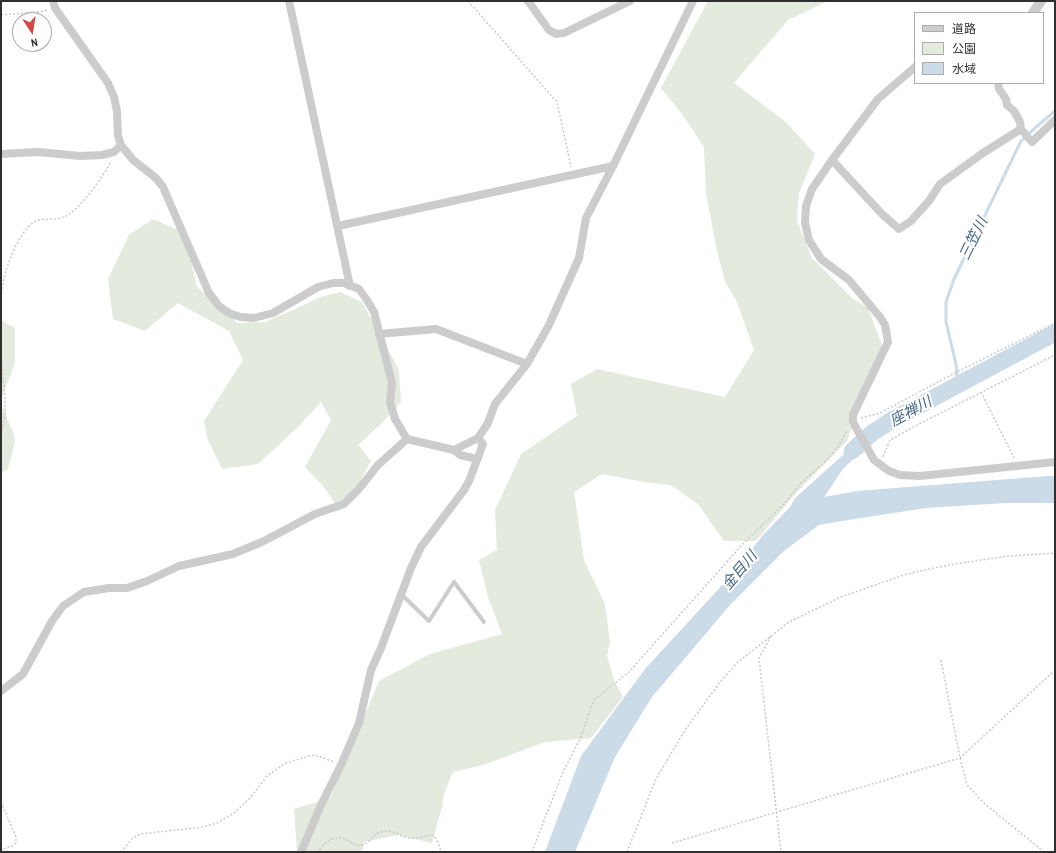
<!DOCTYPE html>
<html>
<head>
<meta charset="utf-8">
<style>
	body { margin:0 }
	#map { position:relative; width:1056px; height:853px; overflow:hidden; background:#fff; font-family:"Archivo Narrow","Noto Sans JP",sans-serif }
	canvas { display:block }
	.frame { position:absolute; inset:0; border:2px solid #2f2f2f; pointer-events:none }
	.legend { position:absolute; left:914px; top:12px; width:130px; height:72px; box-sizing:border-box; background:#fff; border:1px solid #acacac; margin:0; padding:5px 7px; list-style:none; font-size:12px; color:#2f2f2f }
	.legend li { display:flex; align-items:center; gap:8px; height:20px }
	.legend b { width:20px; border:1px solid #acacac }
	.north { position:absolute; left:12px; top:12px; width:40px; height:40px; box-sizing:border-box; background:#fff; border:1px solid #acacac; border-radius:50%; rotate:168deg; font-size:11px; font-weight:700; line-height:16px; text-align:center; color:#2f2f2f }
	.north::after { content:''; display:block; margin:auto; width:14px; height:18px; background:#d34844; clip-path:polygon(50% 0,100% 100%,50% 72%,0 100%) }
</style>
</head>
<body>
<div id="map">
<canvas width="1056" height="853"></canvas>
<div class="frame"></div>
<ul class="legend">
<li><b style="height:5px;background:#ccc"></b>道路</li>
<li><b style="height:11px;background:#e4eade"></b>公園</li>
<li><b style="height:11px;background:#ccdbe8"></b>水域</li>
</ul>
<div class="north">N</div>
</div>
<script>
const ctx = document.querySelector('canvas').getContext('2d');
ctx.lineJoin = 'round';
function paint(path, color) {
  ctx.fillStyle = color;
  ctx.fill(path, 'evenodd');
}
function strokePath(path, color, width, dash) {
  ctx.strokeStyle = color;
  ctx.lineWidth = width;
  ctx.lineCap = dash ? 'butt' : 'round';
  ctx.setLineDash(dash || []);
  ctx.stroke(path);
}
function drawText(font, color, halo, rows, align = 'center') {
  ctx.font = font + ' "Archivo Narrow","Noto Sans JP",sans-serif';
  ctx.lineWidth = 4;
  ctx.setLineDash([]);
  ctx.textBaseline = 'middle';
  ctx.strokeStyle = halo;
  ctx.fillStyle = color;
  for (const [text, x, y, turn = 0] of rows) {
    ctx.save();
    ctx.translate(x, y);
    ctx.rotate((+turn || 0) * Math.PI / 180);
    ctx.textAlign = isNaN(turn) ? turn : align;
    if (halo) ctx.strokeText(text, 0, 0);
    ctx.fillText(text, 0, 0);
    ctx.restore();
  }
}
paint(new Path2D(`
	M708,1h120l-40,19 -54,63 52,39 29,32 -16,39 -2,28 15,37 40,40 16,10 14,37 -35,96 -50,51 -41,49h-32l-26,-37 -28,-19 -26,-3 -42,-8 -28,18 10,68 21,44 5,38 -3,14 7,24 9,17 -32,41 -46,4 -62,23 -30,7 -9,22 -2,13 -10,36 -34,-8 -34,7 -2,10h-65l-3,-43 36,-11 49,-117 51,-27 72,-20 -14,-37 -9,-37 18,-10 -2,-40 26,-56 56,-38 -6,-32 26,-15 128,28 29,-47 -17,-48 -12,-20 -8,-31 -11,-57 -2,-47 -22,-33 -21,-26z
	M153,219l32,14 12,54 41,36 27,-1 28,-12 27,-13 20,-5 22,10 37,68 2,32 -19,21 -24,22 13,16 -20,37 -16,5 -13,-18 -17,-18 26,-47 -10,-18 -23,25 -40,37 -36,5 -15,-31 -3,-17 39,-61 -14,-29 -51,-28 -33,28 -32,-12 -5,-40 21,-44z
	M1,320l14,8v35l-14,37z
	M1,403l12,29 2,11 -7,26 -7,4z`), '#e4eade');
paint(new Path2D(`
	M895,418l-52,51 -19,28 33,-6 191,-15h7v27h-49l-80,5 -84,13 -23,4 -34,25 -55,55 -78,92 -37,60 -40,95h-30l36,-96 64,-87 80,-87 39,-48 26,-27 5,-9 48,-43 35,-26z`), '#ccdbe8');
strokePath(new Path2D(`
	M958,385l-2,-21 -10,-42v-20l8,-23 67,-138 15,-14 19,-16`), '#ccdbe8', 3);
strokePath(new Path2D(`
	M852,451l20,-18 20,-13 163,-87`), '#ccdbe8', 17);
strokePath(new Path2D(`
	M468,1l89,101 14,65
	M1,15l37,-3 10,-2
	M1,297c1,-6 1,-12 3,-18 3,-16 16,-48 30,-57 8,-5 20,-1 30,-5 14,-5 41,-42 47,-56
	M1,361l4,36v20l-4,17
	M981,392l33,66
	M861,418l19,-5 73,-39 102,-51
	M1,444v13
	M883,457l7,-17 29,-16 136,-69
	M771,636l-12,22 22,194
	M941,660l19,98 7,27 18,19 59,48
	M1,802l15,35v6l-4,3 -11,4
	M672,843l288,-85 95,-88
	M121,852l12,-14 7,-4 63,-7 14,-4 17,-10 16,-15 17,-22 19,-13 26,-8 9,2 13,5
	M316,852c6,-3 8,-10 14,-12 18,-8 21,8 32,5 12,-3 9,-14 26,-14 8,1 14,6 21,7 7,1 15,-2 22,-3 6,1 8,11 10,17
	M532,852l30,-78 19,-37 11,-32 2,-5 35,-28 112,-126 45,-44 15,-19 27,-24 10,-12 9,-17
	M627,852l29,-73 29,-49 35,-48 18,-20 51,-40 52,-25 66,-23 41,-9 60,-9 47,-3`), '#c9c9c9', 1.5, [2, 2]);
strokePath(new Path2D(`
	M402,595l27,26 25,-39 30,40`), '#ccc', 4);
strokePath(new Path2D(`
	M53,1l2,7 53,75 6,14 3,14 1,25 3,9 12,15 23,18 7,9 46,106 10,13 10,7 11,4 14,1 19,-5 45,-26 15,-4h11l15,6 8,11 7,12 18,71 -2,19 5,17 12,20 47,11 24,-12 10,-15 7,-19 32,-40 22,-39 30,-67 7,-40 27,-52 80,-165
	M289,1l61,285
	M528,1l21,29 7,4 8,-1 66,-32
	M915,67l-37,32 -46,61 -20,29 -6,17 -1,17 4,17 12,19 28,21 31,37 5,8 3,17 -35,73v6l2,5 19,34 15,11 11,4 20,1 135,-14
	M998,83l1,6 7,10 1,6 7,6 6,11 1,7
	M1021,129l11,13 23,-22
	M1,154l37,-2 42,4 22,-1 12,-3 7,-7
	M832,160l50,54 17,15 12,-8 18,-20 11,-17 43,-31 38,-24
	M338,226l275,-60
	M379,334l57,-5 91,35
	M454,450l6,5 17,4
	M1,691l22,-17 29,-53 11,-15 21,-14 25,-4h18l20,-7 32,-15 54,-12 29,-12 53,-28 29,-10 14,-14 20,-25 29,-26
	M301,852l20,-47 20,-40 18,-42 12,-53 10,-22 30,-80 10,-21 43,-57 5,-9 14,-37 -5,-6`), '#ccc', 8);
strokePath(new Path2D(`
	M1033,13l8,-12`), '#ccc', 10);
drawText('italic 15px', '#456888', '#fff', [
	["三笠川",974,239,-64],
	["座禅川",911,412,-29],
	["金目川",740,571,-50]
]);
</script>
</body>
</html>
